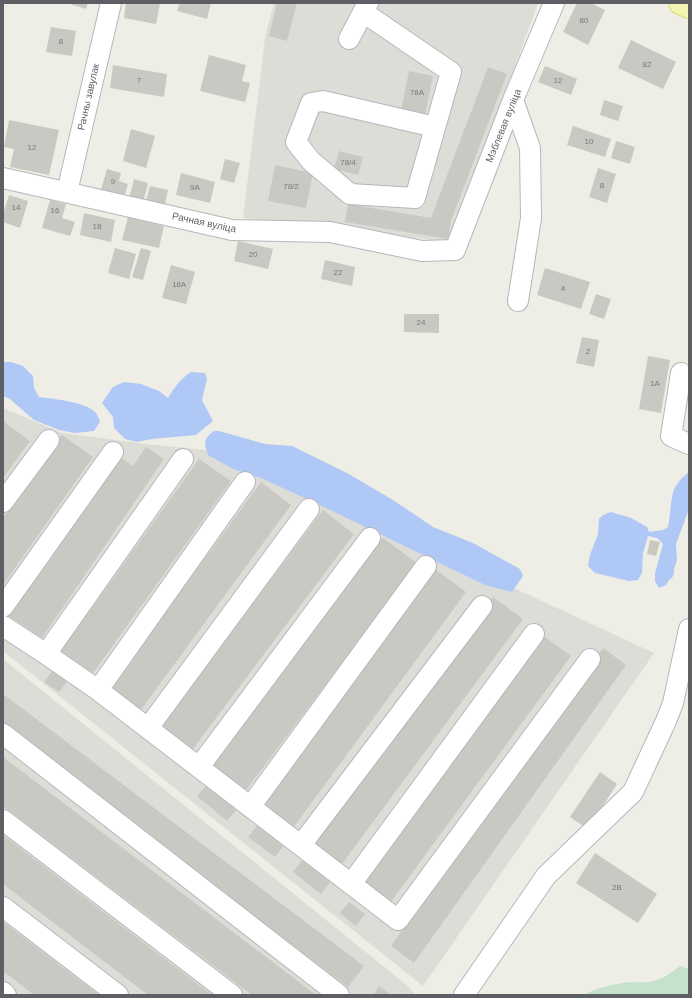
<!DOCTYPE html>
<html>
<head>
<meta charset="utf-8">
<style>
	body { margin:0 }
	#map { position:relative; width:692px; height:998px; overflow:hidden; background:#eeeee6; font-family:Helvetica,sans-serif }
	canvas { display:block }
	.frame { position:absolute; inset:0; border:4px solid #5e5f64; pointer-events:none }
</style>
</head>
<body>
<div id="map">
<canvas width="692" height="998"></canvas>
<div class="frame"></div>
</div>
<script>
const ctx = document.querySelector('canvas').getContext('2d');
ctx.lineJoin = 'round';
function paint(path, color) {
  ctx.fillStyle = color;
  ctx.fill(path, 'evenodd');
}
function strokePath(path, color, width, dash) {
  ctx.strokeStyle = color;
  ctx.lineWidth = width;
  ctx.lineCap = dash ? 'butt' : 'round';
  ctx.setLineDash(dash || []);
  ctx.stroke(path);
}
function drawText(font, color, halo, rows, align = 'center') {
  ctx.font = font + ' Helvetica,sans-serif';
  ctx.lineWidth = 3;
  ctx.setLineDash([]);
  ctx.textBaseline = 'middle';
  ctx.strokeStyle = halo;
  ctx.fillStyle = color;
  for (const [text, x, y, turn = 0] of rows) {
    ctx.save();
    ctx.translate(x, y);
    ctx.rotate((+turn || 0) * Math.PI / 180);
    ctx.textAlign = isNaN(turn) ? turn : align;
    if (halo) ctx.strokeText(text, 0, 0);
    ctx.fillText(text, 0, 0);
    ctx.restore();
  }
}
paint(new Path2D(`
	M274,3h264l-87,240 -110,-16 -98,-9 22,-180z
	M3,408l59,25 84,11 59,6 322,144 127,59 -231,333 -420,-335z
	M3,659l406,328 6,8h-412z`), '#ddddd8');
paint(new Path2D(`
	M680,966l9,3v26h-106c16,-8 33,-12 51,-13 6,0 13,1 19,-1 11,-2 19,-9 27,-15z`), '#c6e2cc');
paint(new Path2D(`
	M3,362h8l12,4 10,10 1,12 5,9c15,2 48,5 57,16 2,3 3,6 4,9l-6,9 -19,2 -16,-3 -25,-10 -24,-21 -7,-3z
	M191,372l14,1 2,6 -5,21 11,21 -17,14 -44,4 -15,3 -12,-3 -11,-11 -1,-11 -11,-14 11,-16 11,-5 17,2 18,7 9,7c6,-10 13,-20 23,-26z
	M214,431h5l46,13 27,2 55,27 46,27 40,27 40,16 47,26 3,7 -11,16 -27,-7 -161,-78 -63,-29 -28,-9 -25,-14c-4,-12 -5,-16 6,-24z
	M689,472v37l-13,35 1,16 -3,9v4l-2,5 -2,1 -4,6 -7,3 -4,-7v-8l8,-29 -6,-6 -9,-2 -5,17 -1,20 -4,7 -9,1 -34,-8 -7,-7 2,-11 8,-21 1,-15 4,-4 8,-3 20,6 16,9 2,5 14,-2 5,-3c3,-11 2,-33 8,-41 3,-6 8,-10 13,-14z`), '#b0c8f5');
paint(new Path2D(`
	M67,3h21l-2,6z
	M126,3h34l-4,21 -32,-6z
	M180,3h31l-4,16 -30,-8z
	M277,3h20l-10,38 -18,-5z
	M577,3h13l15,7 -17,35 -25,-13z
	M51,27l25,4 -4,25 -26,-4z
	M631,40l45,22 -13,27 -45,-21z
	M209,55l37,10 -4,16 8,2 -5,19 -45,-11z
	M113,65l54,9 -3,23 -54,-9z
	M545,66l32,13 -6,16 -33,-13z
	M488,67l19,7 -56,147 -3,18 -103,-17 3,-18 83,14z
	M409,71l24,5 -8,39 -24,-5z
	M604,100l19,6 -5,15 -18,-6z
	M9,120l50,10 -10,45 -39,-8 4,-18 -10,-2z
	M573,126l38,13 -6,18 -38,-12z
	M131,129l24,7 -9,32 -23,-7z
	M616,141l19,6 -5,17 -19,-6z
	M339,151l24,6 -5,18 -24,-6z
	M225,159l15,4 -6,20 -14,-4z
	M275,165l38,8 -7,35 -38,-7z
	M598,168l18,6 -9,29 -18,-6z
	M107,169l14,4 -2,8 9,3 -4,13 -23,-7z
	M181,173l34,9 -5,21 -34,-8z
	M134,179l14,4 -6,24 -14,-4z
	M150,186l18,4 -4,19 -19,-4z
	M9,195l19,6 -8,27 -17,-6v-8z
	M50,200l16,4 -4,14 13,4 -5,14 -28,-8z
	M84,213l31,7 -4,22 -31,-7z
	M128,217l36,9 -5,22 -37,-8z
	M238,241l35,8 -5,20 -34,-8z
	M115,248l21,6 -7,25 -21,-6z
	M141,248l10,3 -8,29 -11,-3z
	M325,260l30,7 -3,19 -31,-7z
	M171,265l24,7 -9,32 -24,-6z
	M545,268l45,14 -9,27 -44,-14z
	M596,294l15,5 -7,20 -15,-5z
	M404,314h35v19l-35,-1z
	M582,337l17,3 -5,27 -18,-4z
	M648,356l22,4 -9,53 -22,-4z
	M3,421l27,20 -27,37z
	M62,435l31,22 -90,128v-67z
	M146,447l18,12 -122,179 -33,-22 109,-160 15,10z
	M199,459l32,22 -138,192 -32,-22z
	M261,482l30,23 -151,206 -31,-22z
	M323,510l31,24 -162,216 -31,-23z
	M383,538l34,25 -171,227 -34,-25z
	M650,540l10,2 -4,14 -9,-2z
	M436,570l30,22 -173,236 -30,-23z
	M493,597l30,22 -181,245 -30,-22z
	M542,635l29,21 -181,247 -28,-21z
	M603,648l23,17 -212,298 -23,-17z
	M52,671l15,11 -8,10 -15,-10z
	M3,694l361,272 -16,21 -345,-260z
	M3,757l313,238h-64l-249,-189z
	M600,772l17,12 -29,45 -18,-12z
	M206,786l30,24 -9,11 -30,-25z
	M257,826l26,20 -8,11 -27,-20z
	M3,835l209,160h-64l-145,-111z
	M595,853l62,41 -19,29 -62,-40z
	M302,860l28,22 -9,12 -28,-22z
	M349,902l16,12 -9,12 -16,-13z
	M3,922l96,73h-65l-31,-24z
	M379,986l12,9h-17z`), '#cac8c2');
const minor = new Path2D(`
	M363,12l88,60 -36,126 -65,-4 -39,-33 -15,-19 15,-39 12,-2 112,26
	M349,39l19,-36
	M513,100l17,48 1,70 -13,83
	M3,178l229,52 98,2 92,19 33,-1 58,-150 41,-97
	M67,192l44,-189
	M681,373l-10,63 18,8
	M3,502l46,-62
	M3,607l110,-155
	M3,626l43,28 52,36 300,230 192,-261
	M46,654l137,-195
	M98,690l147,-208
	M148,728l161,-219
	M3,734l336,261
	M199,767l171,-229
	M250,807l176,-241
	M3,820l229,175
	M301,845l181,-239
	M351,884l183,-250
	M3,907l115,88
	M3,992l3,3
	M464,995l82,-119 87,-84 33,-71 7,-18 16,-74`);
const major = new Path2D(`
	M680,3l9,4`);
strokePath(minor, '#b6b7bb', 22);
strokePath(major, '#e0d86d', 24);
strokePath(minor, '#fff', 20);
strokePath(major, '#f2f5b4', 22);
drawText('8px', '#79797c', null, [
	["80",584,21],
	["8",61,42],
	["82",647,65],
	["7",139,81],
	["12",558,81],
	["78А",417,93],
	["10",589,142],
	["12",32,148],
	["78/4",348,163],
	["9",113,182],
	["8",602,186],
	["78/2",291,187],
	["9А",195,188],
	["14",16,208],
	["16",55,211],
	["18",97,227],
	["20",253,255],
	["22",338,273],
	["18А",179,285],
	["4",563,289],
	["24",421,323],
	["2",588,352],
	["1А",655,384],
	["2В",617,888]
]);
drawText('10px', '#5e5f64', '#fff', [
	["Рачны завулак",89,97,-77],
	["Мэблевая вуліца",504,126,-68],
	["Рачная вуліца",204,223,12]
]);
</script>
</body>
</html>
